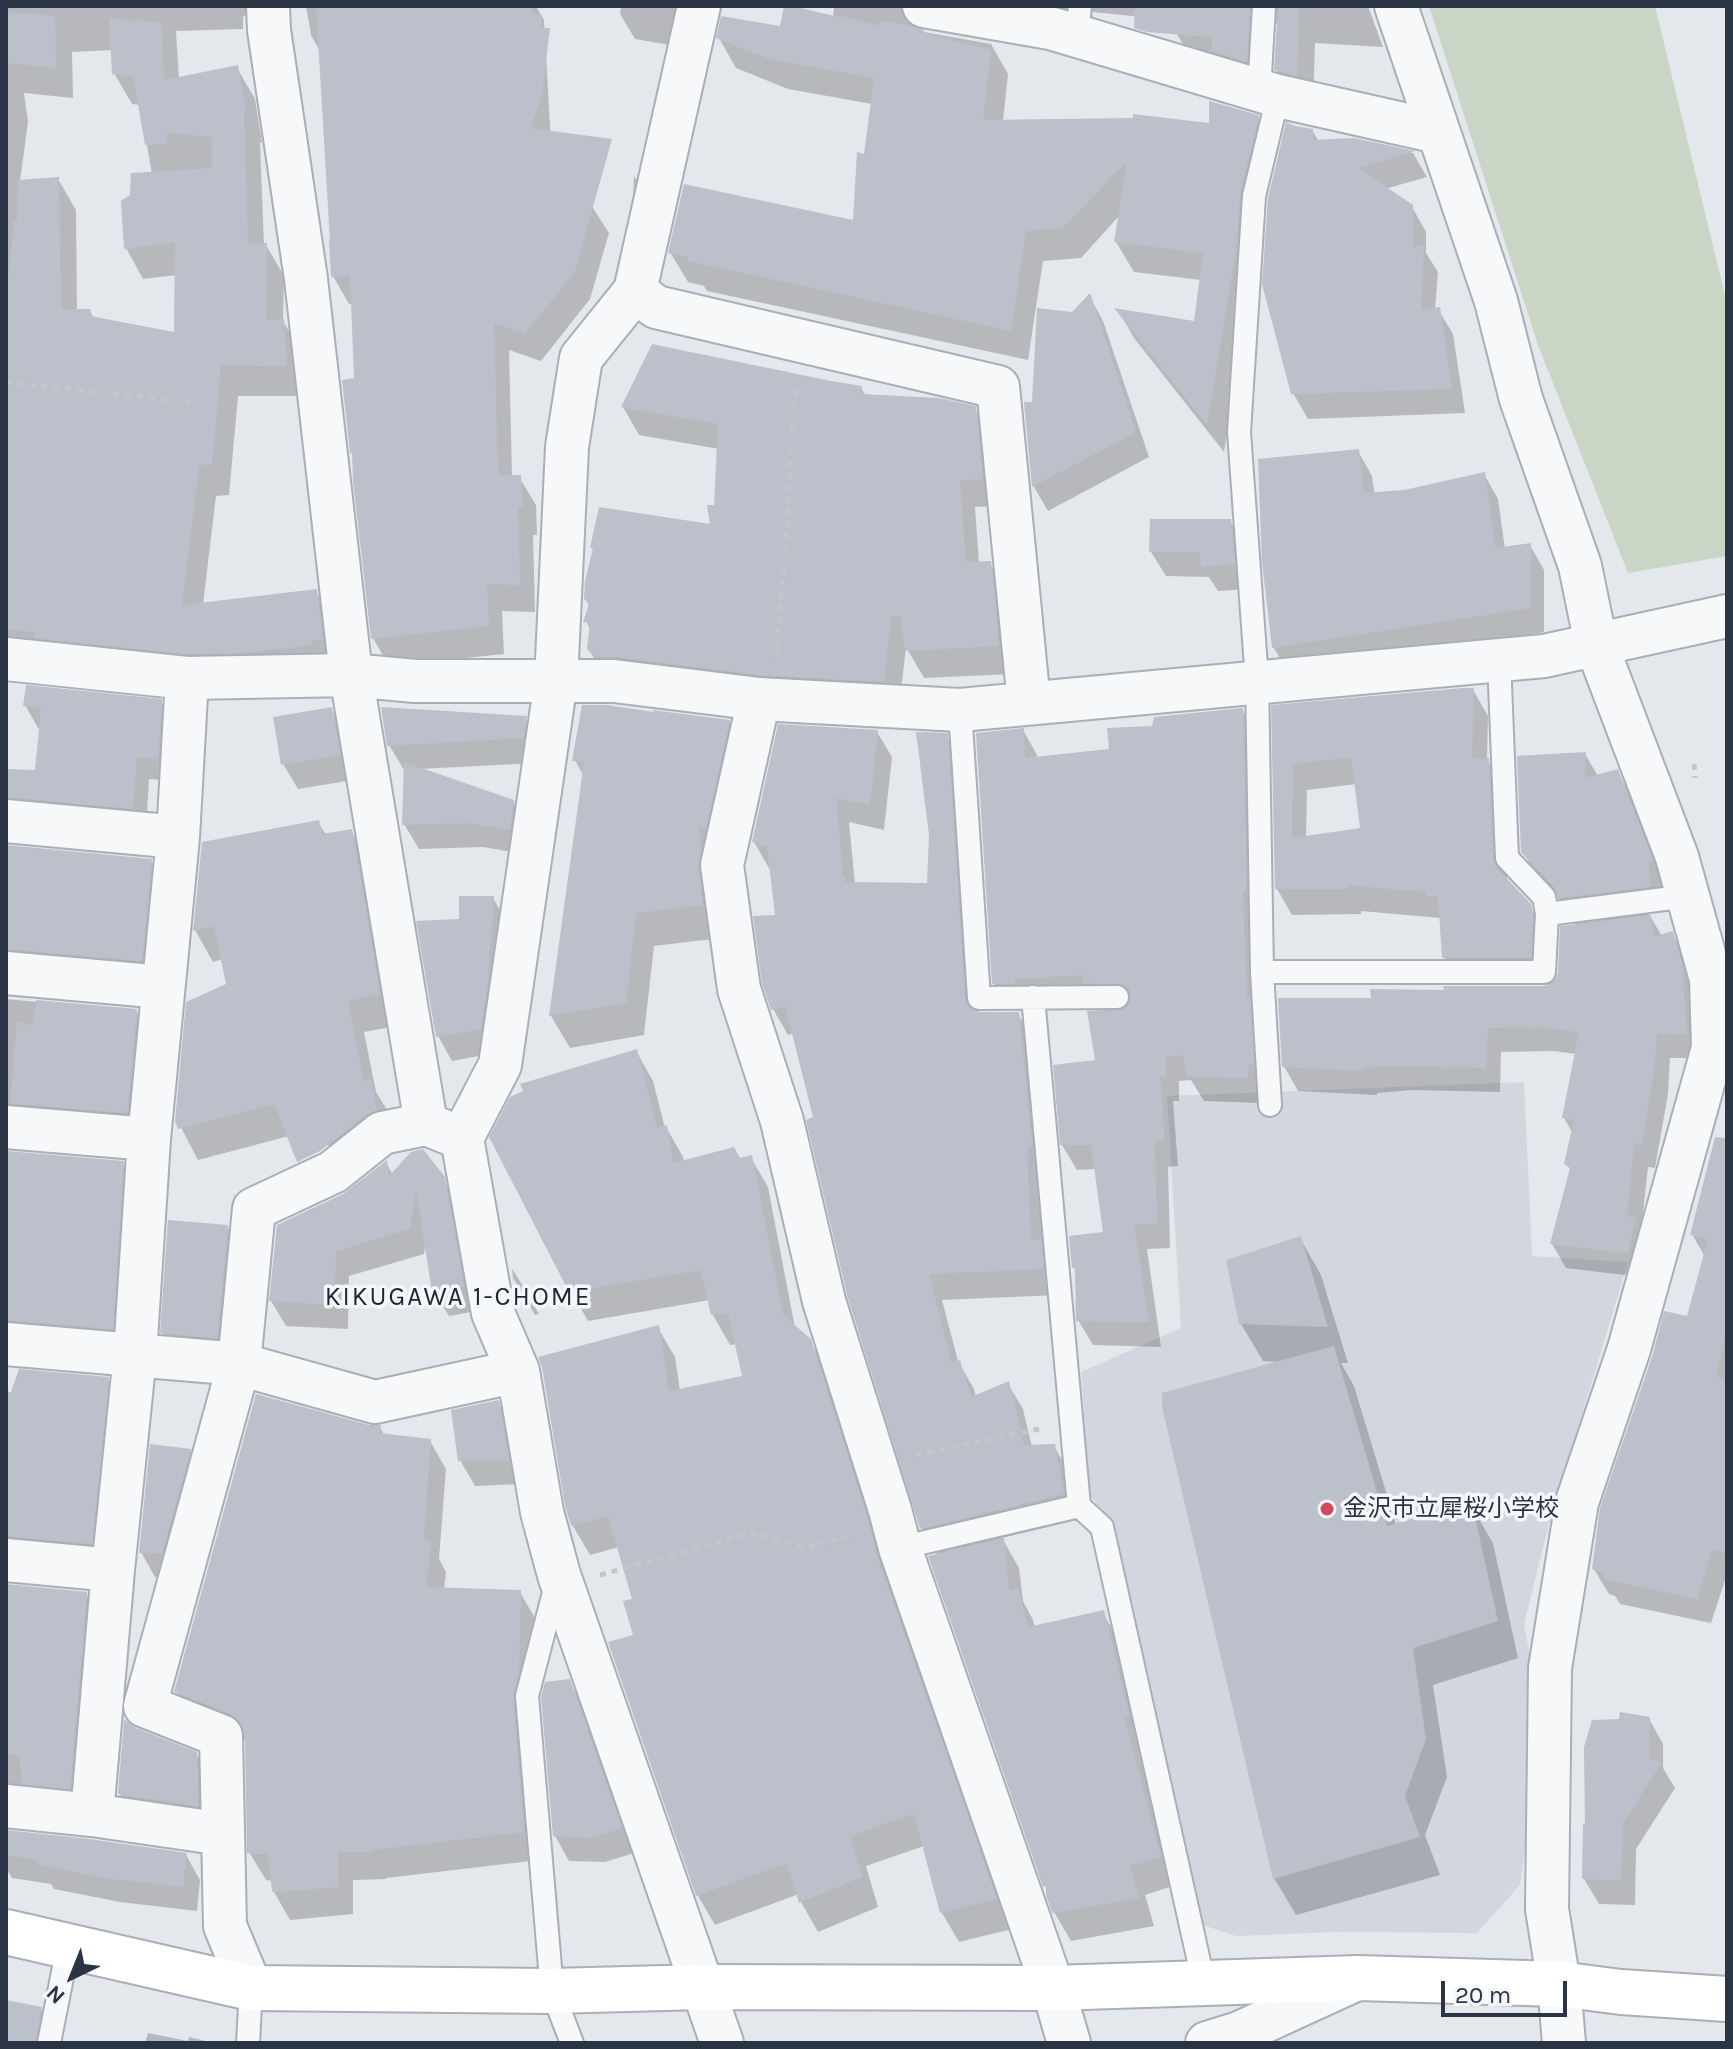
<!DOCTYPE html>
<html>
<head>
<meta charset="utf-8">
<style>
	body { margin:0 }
	#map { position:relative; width:1733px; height:2049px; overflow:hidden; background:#e4e7ec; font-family:Karla,sans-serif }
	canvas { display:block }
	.frame { position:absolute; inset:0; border:8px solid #2b3445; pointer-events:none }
	.north { position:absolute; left:32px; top:1937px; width:80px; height:80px; -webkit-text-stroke:6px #f4f6f9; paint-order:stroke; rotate:223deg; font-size:22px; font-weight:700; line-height:32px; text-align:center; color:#2b3445 }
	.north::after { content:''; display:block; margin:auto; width:28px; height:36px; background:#2b3445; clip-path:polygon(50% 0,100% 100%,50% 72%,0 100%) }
	.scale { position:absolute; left:1441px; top:1981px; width:126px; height:36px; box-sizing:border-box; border:4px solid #2b3445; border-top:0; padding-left:10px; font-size:24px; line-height:28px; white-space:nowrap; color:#2b3445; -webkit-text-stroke:6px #f4f6f9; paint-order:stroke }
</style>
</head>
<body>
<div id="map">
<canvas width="1733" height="2049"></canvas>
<div class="frame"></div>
<div class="north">N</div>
<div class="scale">20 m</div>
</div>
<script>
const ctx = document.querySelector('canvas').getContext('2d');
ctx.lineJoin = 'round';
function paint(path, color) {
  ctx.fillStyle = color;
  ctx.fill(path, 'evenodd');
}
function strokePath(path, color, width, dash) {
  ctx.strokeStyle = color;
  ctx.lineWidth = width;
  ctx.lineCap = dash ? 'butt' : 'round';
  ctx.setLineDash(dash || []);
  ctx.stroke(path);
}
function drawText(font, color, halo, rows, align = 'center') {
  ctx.font = font + ' Karla,"Noto Sans JP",sans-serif';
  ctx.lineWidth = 7;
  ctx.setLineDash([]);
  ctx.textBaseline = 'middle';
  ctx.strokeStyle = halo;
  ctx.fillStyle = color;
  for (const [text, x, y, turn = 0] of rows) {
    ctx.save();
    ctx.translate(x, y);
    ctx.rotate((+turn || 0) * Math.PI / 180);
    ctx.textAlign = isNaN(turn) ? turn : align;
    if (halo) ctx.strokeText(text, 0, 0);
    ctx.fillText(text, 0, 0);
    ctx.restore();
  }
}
paint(new Path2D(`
	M1524,1082l8,174 96,6 -79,262 -25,100 19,104 -23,157 -43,48 -140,-1 -101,4 -33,-11 -91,-401 -22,-29 -9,-123 100,-44 -14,-232z`), '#d2d6de');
paint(new Path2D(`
	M1429,6h226l72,298v252l-99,17 -90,-228z`), '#c9d6c5');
paint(new Path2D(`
	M6,6h255l-18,11v12l-67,2 3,48 58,-11 18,31 7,43 -2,1 4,103 2,-1 18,31 -1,45 18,31 3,44h-66l-9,99 -13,1 -13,108 113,-12 18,31 5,48 -333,-14zM113,50l1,23 18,31 8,1 12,69 -20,22 -6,52 17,31 34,-4 -1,60 -82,-16 -4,-8h-13l-1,-101 -18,-31 -38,2 8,-59 -4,-29 49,5 -1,-46z
	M306,6h230l8,14 7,122 58,91 -19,66 -49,62 -32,-11 3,127h7l17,28 1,30h-4l2,77 -33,-1 2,43 -115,12 -16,-28 -17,-258 -3,-76h-4l-16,-28 -13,-225 -9,-16z
	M621,6h67l-7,41 -46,-8 -15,-25z
	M834,6h534l15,41 -68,-4 -2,62 -19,-5 -18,-31 3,-46 -5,1 -6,5 -5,61 -69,-26 -17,-30 3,-13 -96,-10 -162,10 -4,10 73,13 17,30 -5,47 208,4 47,-8 17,30 -18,77 -4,50 -29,178 -90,-114 -16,-28 77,13 6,-43 -67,-8 -18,-30 4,-27 -39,43 -38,3 -15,99 -321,-69 -3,-5 -16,-4 -18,-30 185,-29 17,-119 -84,-15 -52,-21 -17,-30 63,-10 51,-11z
	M1312,130l7,12 34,-2 60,13 14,24 -42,12 27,18 14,25v21l12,19 -3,37h3l15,25 12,79 -157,6 -15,-26z
	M634,176l16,25 -5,21 -12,-22z
	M1090,297l13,24 46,136 -101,54 -14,-24 -8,-83h8l39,-90z
	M861,388l5,8 108,12 17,29 7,69 -23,1 4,57 11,-1 16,29 8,82 -90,4 -18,-31 -7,62 -294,-31 -16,-29 2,-18 -5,-10 4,-14 -4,-7 8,-49 -2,-3 8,-39 112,17 4,-19 3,-58 -80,-14 -16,-28z
	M1358,451l14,25 3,22 109,-24 14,25 7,50 25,-4 14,25v62l-256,41 -14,-25 -10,-87z
	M1230,521l15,25 3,43 -30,2 -9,-14 -43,-1 -15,-24z
	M1473,690l15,26 -1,44 16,26 4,95 22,24 16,27 2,11 -2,41h-86l-15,-27 -4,-39 -79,-7v3l-69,1 -15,-26 -4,-182zM1357,784l5,46 -56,8 1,-48z
	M161,701l13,23 -3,57 -22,-2 -3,52 -140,-6v-54l31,1 4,-43 -3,-1 -13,-23z
	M331,709l14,25 8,46 -55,9 -15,-25z
	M1242,710l15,25 4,368 -57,-2 -13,-21 -12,1v20h-6l5,65 -10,1 2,81 -23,1 14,98 -68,-2 -15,-25 -1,-46 -3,-6 32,-35 -10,-64 -19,1 -15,-25 58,-137h-111l-15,-25 29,-253 14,25v4l74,-8 43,-23z
	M525,718l15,25 -3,20 -118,6 94,32 15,25 -4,28 -41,-7 -64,2 -15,-25 1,-54h-1l-15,-25z
	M729,721l18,33 -26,184 -67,8 -10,89 -74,13 -19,-32 33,-239 -9,-17z
	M877,732l15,25 -8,73 -35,-8 6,62 74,1 17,-150 15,26 17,253h40l15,26 11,209 11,18 2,28 -115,5 16,61 16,28 2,8 32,-13 15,25 9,38 22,-1 15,26 8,48 -75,18 17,30 4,33 10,19 2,8 68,-15 16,28 25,103h-5l37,141 -31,10 9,31 -83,15 -17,-29 -116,-356 -16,-28 -128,-495 -6,2 -15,-26 5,-92 -7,-48 -2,-1 -15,-26z
	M1585,754l13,22 19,-5 14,25 34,90 -3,1 1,24 -15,2 14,23 10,-3 14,25 9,32 5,68h-30l-2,36 -13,74 -7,-1 -7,65v45l-75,-9 -14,-24 19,-72 -4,-9 6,-29 -9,-16 13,-64 -24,-3 -52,1 -1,40 -87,-2 -36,3v2l-79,-4 -14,-25 89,-66 73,-8 99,-4 12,-7 20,-55 -11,-19 -28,-30 -15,-25z
	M318,822l8,13 25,-4 18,31 28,164 -33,6 12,60 13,21 -72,80 -18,-32 -10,-25 -91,24 -21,-40 51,-135 -5,-26 -10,3 -18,-32zM328,1145l2,4 -30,14v-4z
	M6,847l145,14 13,22 -10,100 -148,-6z
	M493,898l14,25 -12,130 -43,8 -14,-25 24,-115z
	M6,999l130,12 13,23 -9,101 -134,-4z
	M636,1051l17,30 12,47 1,-1 17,30 1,5 56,-1 11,-3 17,29 27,141 14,12 18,31 185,558 -53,13 -17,-29 -18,-67 -58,20 12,41 -60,25 -17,-30 -2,-8 -84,31 -17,-29 -87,-252 25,-7 -1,-37 -16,-53 -29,8 -17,-29 -6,-21 91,-177 17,29 5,34 64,-13 -7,-34 -7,1 -17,-30 -3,-15 -122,21 -17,-30z
	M6,1153l116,10 14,23 -11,165 -119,-17z
	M386,1163l7,12 50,3 15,26 19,107 -28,5 -15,-25 -8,-49 -2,12 -75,22 -1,53 -62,-3 -15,-25 73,-106z
	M1727,1179v395l-16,49 -91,-19 -5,-8 -6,-2 -15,-25 94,-250 17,-62 -13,-23z
	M227,1227l15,25 -11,110 -54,-4 -15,-25z
	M1300,1238l21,37 27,88h-7l13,23 42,139 75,-19 22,37 25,115 -85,27 14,92 -22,58 15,40 -144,40 -22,-37 6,-516 -17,-1 -22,-37z
	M512,1269l6,9 21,36 -4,1 -22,-37z
	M107,1379l15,25 -17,164 -99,-2v-172z
	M498,1402l14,25 10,57 -47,2 -15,-26z
	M368,1427h12l4,8 46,6 16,28 -7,90 7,13 -2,18 76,2 16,28 3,240 -153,18v1l-33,1v34l-63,6 -16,-28 -1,-11 -7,-1 -17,-28 -2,-111 -55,-22 -16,-28z
	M190,1451l14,25 -28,102 -21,-1 -14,-25z
	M6,1586l80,8 14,25 -16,194 -78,-8z
	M569,1681l14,25 51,147 -29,9 -36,-1 -14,-25z
	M1649,1719l14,25v24l12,20 -39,61 -1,56 -36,-1 -15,-25 3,-53z
	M196,1754l15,25 1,51 -78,-11 -14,-25z
	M6,1832l180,23 14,25 -3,31 -77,-9 -66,-13 -3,-5 -39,-6 -6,-10z
	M6,2002l35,7 14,25 -2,9h-47z
	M148,2033l40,8 1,-4 25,6h-69z`), '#0003');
paint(new Path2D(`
	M316,6h216v7l9,1v14h9l-8,67 -12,33 82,11 -37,132 -50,63 -31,-11 4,152h23l2,32 -5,1 2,77 -33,-1 2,42 -118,13 -18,-158 -1,-28h-2l-8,-73 12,-2 -4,-102 -19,1 -2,-36h1z
	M784,6h8l51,12v-2l37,10 1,-5 28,4 15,5v3l67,17 -8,70 150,-2v-4l76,9v-22l50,14 -19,78 -3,50 -30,182 -93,-117 80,13 9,-68 -89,-11 13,-81 -64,67 -37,3 -15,100 -323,-70v-4l-20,-4 16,-69 169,36 4,-68 7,2 10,-76 -105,-19 -53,-21 5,-22 59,10z
	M1135,6h115l-3,56 -36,-11 1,-14 -65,-5 -13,-4z
	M1278,6h21l-2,70 -23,-6z
	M6,12l49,4 1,52 -50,-5z
	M109,18l52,5 3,57 74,-15 8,46 -2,1 4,132 19,-1 -1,77 18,-1 3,47 -66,-1 -9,99 -13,1 -17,140 135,-16 6,51h-12l1,5 -70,8 -54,1 -154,-16 1,-6 -29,-3v-331l8,-77h3l1,-41 41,-3 2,132h30l-1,7 84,16 1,-90 -51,7 -3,-48 9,-6 1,-22 81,-5v-31l-46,-4 1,10 -22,2 -12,-69 -21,-2z
	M1286,122l9,4 18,3v11l41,-2 61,13 -57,17 55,37v42l11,-2 -3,65 19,-3 12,82 -161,5 -29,-110 6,-86z
	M1090,293l46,139 -104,55 -8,-85h8l5,-94 35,4z
	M652,344l179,37 31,5 -1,8 78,4 37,8 7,73 -23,1 6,82 25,-1 8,85 -94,5 -4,-35h-10l-7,66 -123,-7 -144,-18h-22l-8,-8 3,-26 -7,-1 7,-21 -6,-1 1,-19 8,-33h-3l9,-41 111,17 -3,-19h7l4,-81 -97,-17z
	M1359,449l5,44 40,-3 81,-18 10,76 36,-5v65l-259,40 -10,-86 -4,-103z
	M1150,519h81l4,45 -34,3 -1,-15h-51z
	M26,685l136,14 -4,60 -21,-2 -4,52 -127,-12v-28l29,1 6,-62 -18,-2z
	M1463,688h11l-2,71 17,-1 4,102 4,8 34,36 2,11 -2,43h-89l-4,-62h-12v-4l-79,-7 1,4h-73l-4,-184zM1351,757l9,71 -68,10 1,-74z
	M582,705h25l47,7 -2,-2 78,10 -24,108 -8,-2 3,22 -3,20 5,37 -67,8 -10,90 -77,13 35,-254 -12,-1z
	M332,707l8,48 -59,10 -8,-48z
	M381,707l146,9 -4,22 -136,8z
	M1243,708l4,181 -4,3 4,106h3l4,67h-6v13l-61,-1 -4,-22 -17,1v20h-6l5,65 -10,1 2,81 -23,2 15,97 -73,-1 -1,-53h-3l-3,-32 34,-4 -12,-87h-31l-7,-80 42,-5 -8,-49 36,-2 6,-4 2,-9 -2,-7 -6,-4 -40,-2 -1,-8 -67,4v5h-23l-16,-251 48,-5 1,30 84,-9 -2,-21 45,-2 2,-9z
	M778,724l100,6 -8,75 -34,-7 7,78h2v6l82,1 2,-48 -13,-103 32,1 17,266 3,7 10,6h41l13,134h-5l4,94 10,-1 3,30 -115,5 22,89 9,-3 11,37 38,-16 15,64 31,-1 9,50 -144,35 -73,-234 -41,-175 7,-3 -28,-111 -14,4 -9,-26 -9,-68 22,-1 -8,-68 -15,-5z
	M1586,752l-1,26 33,-9 35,92 -4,1 1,25 -92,11 -4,-11 -33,-35 -4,-96z
	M404,762l110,38 -4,30 -42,-7 -66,2z
	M319,820l3,14 30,-5 28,165 -32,7 16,81 7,-3 6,31 -10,4 -47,37 -23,11 -23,-58 -96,25 -3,-8 11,-119 40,-18 -12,-58 -21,5 9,-89z
	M6,845l146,14 -10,102 -136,-12z
	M459,896h35l-6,83 -7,50 -45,8 -20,-116 43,-2z
	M1651,915l2,22 20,-6 9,33 5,70 -30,-1 -3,35 -12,76 -8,-1 -7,73 9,2 -8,35 -78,-9 20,-76 -6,-4 10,-44 -12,-2 17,-86 -41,-5 -50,1 -2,40 -89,-2 -34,2v3l-81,-4 -4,-69h93l-1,-9 74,1 -1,-4h102l10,-6 3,-7 2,-47z
	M36,1000l101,9 -10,104 -117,-10 7,-82 15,5z
	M637,1049l20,79 10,-3 6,38 61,-16 6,11 12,-3 31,160 28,24 56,178 10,39 120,343 -57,14 -26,-99 -64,22 12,41 -63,26 -12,-40 -91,33 -88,-254 25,-7 -10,-34 9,-2 -24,-83 -37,10 -6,-20 -23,-139 -4,-10 121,-32 10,66 73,-15 -14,-63 -17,2 -10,-45 -132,22 -80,-155 21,-40 13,-6 -3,-7z
	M1715,1137l12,1v190l-11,49 11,2v174l-15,-3 -15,49 -94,-20 2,-6 -13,-4 8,-61 52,-151 12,-46 23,5 21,-77 -18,-4z
	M423,1149l22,28 19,110 -32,5 -16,-103 -6,40 -74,22 -2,54 -65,-4 8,-76 66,-31 44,-34 2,16 22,-24z
	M7,1151l117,10 -11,168 -107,-9z
	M168,1220l60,5 -11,113 -57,-5z
	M1301,1236l27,91 -89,-3 -13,-64z
	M1334,1346l53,180 85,-23 26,118 -85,27 13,91 -21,57 15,41 -147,42 -111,-472v-14z
	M19,1369l90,8 -17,167 -86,-8v-144h5z
	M256,1394l113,31h12l-1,8 51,6 -7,100 7,3 -5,45 95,3 -2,81 -6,26 11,135 -153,18v2h-33v35l-66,5 -4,-38 -21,-1 -2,-117 -4,-13 -11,-9 -56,-22z
	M499,1400l10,60 -51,1 -7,-51z
	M150,1444l41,5 -29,104h-23z
	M1004,1538l5,53 9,-2 10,38 76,-17 25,105 -5,1 37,141 -31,9 9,32 -87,15 -6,-18v-9l-3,1 -115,-331z
	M6,1584l81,8 -17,197 -48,-5 -3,-28 -13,-4z
	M570,1679l52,149 -32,10 -37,-2 -12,-139 4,-15z
	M1620,1712l30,5 -1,42 13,3 -39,61 -2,58 -39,-2 1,-55h2l-1,-77 8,-27 27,-1z
	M124,1719l12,9 61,24 1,54 -80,-12z
	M6,1830l83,9 98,14 -4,34 -79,-9 -67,-14 1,-4 -32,-5z
	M6,2000l36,7 -7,36h-29z`), '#bbc0ca');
const lane = new Path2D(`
	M1077,35l3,-29
	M1259,91l5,-85
	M1499,659l8,199 37,39 3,17
	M960,710l19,288 138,-1
	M1262,972h282l3,-58 141,-18
	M1033,997l46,509
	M1270,1105l-8,-133 -5,-291 -18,-249 15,-236 24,-100
	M900,1548l179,-42 23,21 102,457
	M556,1585l-29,111 25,295 20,52
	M49,2043l19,-96
	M248,2043l3,-55`);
const street = new Path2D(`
	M268,6l1,24 37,249 45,396 75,449
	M699,6l-64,285 -54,67 -14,89 -11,234 -56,384 -38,73 31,175 25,58 24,141 17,63 163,468
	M924,6l126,22 228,68 160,36
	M1396,6l100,295 25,98 59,167 16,78 81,213 34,122 2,69 -84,301 -52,153 -27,166 -3,241 12,75 5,59
	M635,291l21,16 342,80 31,316
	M6,659l181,19 164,-3 64,6h199l145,18 201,11 584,-54 183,-40
	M759,699l-37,166 17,124 43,132 42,180 66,209 10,38 153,440 16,55
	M6,821l172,16
	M6,973l157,14
	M6,1127l143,12
	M6,1344l233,20 136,38 143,-31
	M6,1560l107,10 22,-215 14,-216 29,-302 9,-159
	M6,1806l86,9 131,19
	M92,1815l21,-245
	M251,1988l-26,-62 -4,-190 -76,-30 94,-342 15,-155 79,-37 49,-39 44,-9 25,10
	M1207,2043l32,-10 118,-54`);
const secondary = new Path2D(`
	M6,1932l245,56 301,3 151,-4 350,1 305,-10 201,6 62,8 106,7`);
strokePath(lane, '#a9aeb7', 26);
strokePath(street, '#a9aeb7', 46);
strokePath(secondary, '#a9aeb7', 48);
strokePath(new Path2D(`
	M6,382l191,21
	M776,658l11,-131 6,-119 6,-27
	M1694,764l1,14
	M916,1455l123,-26
	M600,1575l151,-42 56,15 46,-13`), '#c2c5cb', 5, [6, 6]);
strokePath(lane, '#f7f8fa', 22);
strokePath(street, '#f7f8fa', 42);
strokePath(secondary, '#fff', 44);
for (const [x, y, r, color] of [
	[1327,1509,8,"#d1495b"]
]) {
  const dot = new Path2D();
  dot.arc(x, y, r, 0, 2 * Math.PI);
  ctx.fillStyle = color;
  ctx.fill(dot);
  strokePath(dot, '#f4f6f9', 3);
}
drawText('24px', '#2b3445', '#f4f6f9', [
	["金沢市立犀桜小学校",1343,1509]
], 'left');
ctx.letterSpacing = '2px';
drawText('26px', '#1d2536', '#f4f6f9', [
	["KIKUGAWA 1-CHOME",458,1298]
]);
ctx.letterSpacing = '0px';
</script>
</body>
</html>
